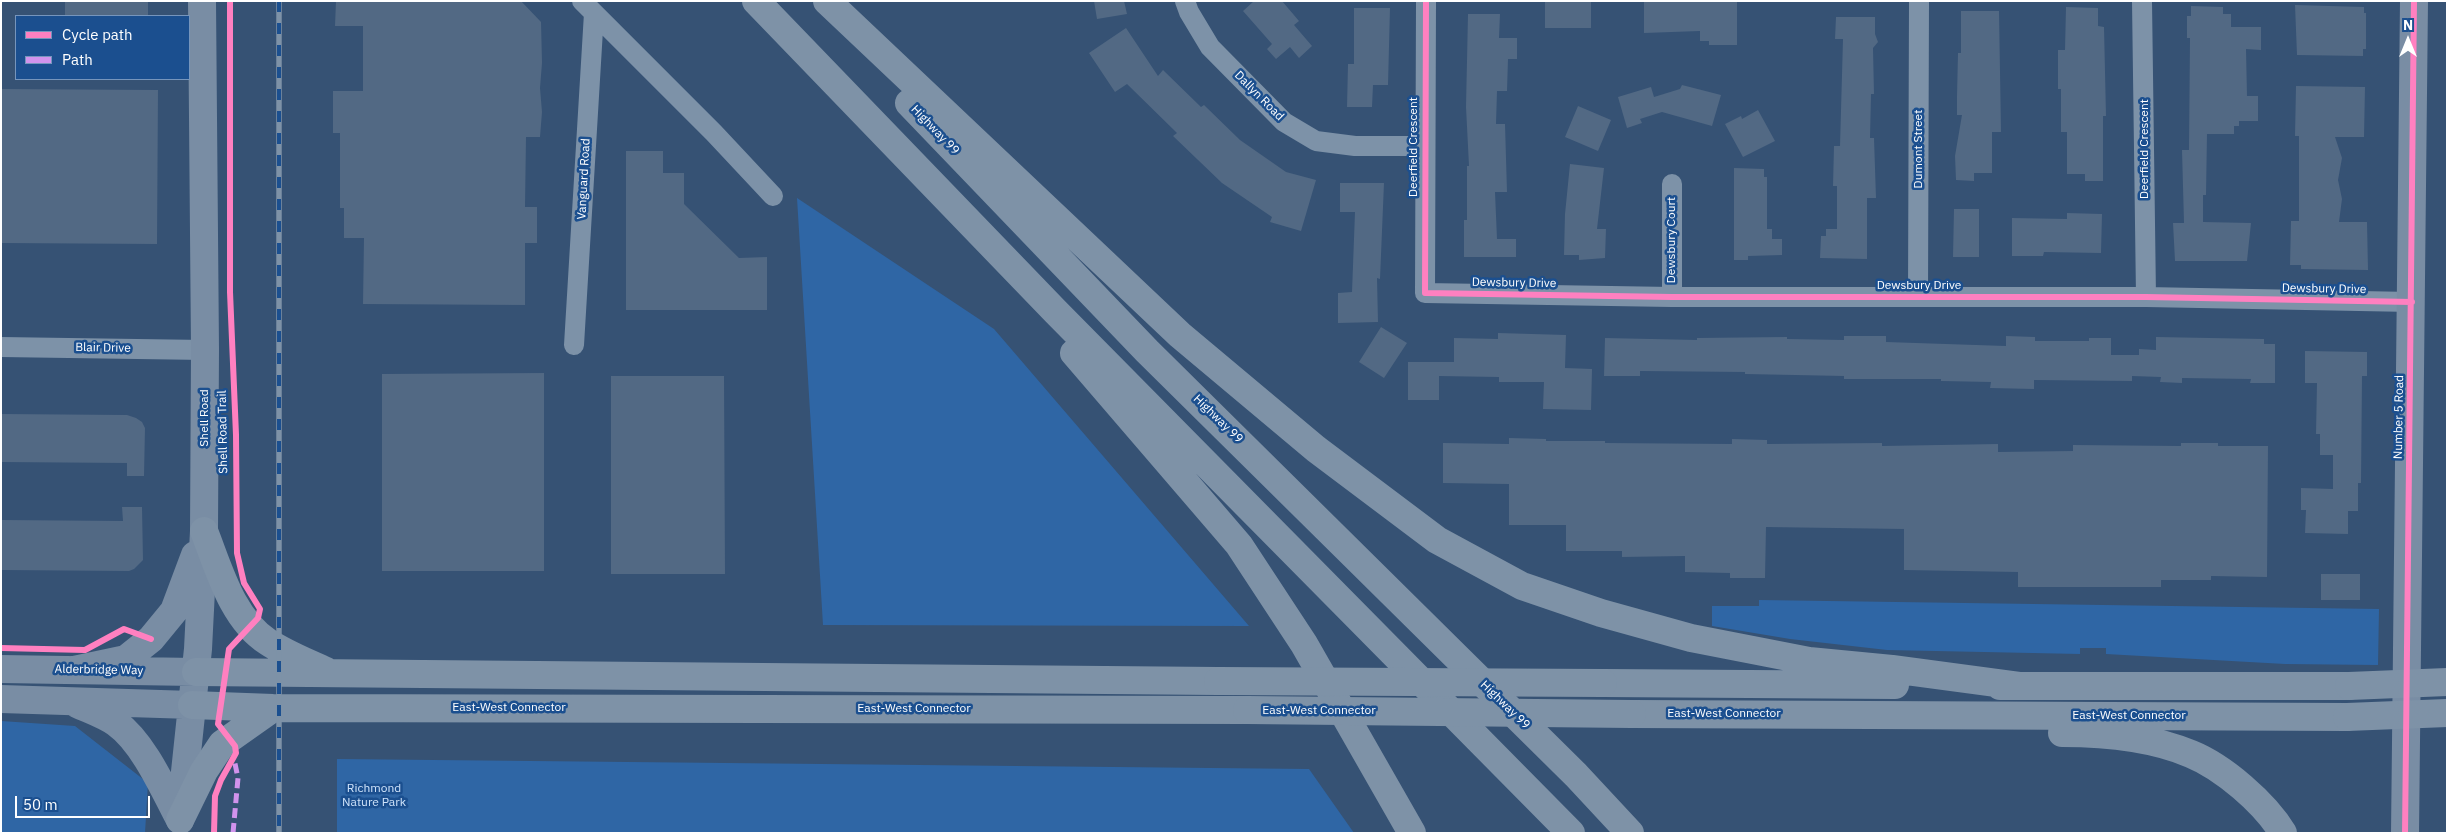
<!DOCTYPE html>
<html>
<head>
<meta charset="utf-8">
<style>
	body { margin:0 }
	#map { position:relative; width:2448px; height:834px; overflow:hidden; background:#365274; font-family:"IBM Plex Sans",sans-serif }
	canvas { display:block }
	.frame { position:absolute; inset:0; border:2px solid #fff; pointer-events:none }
	.legend { position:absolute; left:15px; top:15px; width:175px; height:65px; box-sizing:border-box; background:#1b4f8f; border:1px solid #7695bc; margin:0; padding:6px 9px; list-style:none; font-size:15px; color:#fff }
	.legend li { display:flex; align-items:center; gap:10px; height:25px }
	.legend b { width:25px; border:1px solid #7695bc }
	.north { position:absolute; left:2383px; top:15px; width:50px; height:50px; -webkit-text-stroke:4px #1b4f8f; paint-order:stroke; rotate:0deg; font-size:14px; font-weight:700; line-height:20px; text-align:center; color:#fff }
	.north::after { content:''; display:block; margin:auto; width:18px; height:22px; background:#fff; clip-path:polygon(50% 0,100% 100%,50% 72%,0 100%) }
	.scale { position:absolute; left:15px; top:796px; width:135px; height:22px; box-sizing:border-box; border:2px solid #fff; border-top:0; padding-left:6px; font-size:15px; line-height:18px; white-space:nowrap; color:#fff; -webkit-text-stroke:4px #1b4f8f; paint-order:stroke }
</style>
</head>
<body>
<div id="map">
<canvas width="2448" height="834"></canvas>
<div class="frame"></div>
<ul class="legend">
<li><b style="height:6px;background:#ff80c0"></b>Cycle path</li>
<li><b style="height:6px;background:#d193ec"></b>Path</li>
</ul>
<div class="north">N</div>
<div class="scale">50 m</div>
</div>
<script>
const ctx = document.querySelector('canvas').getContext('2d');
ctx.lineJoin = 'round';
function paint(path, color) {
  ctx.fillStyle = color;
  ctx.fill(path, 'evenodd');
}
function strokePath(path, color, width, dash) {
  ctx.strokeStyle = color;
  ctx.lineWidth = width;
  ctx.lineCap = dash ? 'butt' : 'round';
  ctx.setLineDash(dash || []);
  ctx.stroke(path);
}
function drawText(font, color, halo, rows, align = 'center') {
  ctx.font = font + ' "IBM Plex Sans",sans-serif';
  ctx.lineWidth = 5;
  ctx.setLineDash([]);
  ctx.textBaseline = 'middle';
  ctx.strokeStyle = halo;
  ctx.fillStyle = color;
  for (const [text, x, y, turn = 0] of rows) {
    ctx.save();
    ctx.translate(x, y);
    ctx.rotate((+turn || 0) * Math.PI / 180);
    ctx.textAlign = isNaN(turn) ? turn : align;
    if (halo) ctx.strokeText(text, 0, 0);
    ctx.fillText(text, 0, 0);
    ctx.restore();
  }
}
paint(new Path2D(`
	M797,198l197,131 255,297 -426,-1z
	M1759,600l620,9 -1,56 -93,-1 -179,-10v-6h-26v6l-193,-4 -97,-11 -78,-13v-20h47z
	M1,721l74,5 73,57 -3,50h-144z
	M337,759l972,10 45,64h-1017z`), '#2f66a5');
paint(new Path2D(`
	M65,1h83v14h-83z
	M336,1h185l20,21 1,41 -2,25 2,24 -2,25h-14l-1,70h12v36h-12v62l-162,-1 1,-66h-20v-30h-4v-75h-7v-42h30v-65h-28z
	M1094,1h30l3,13 -30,5z
	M1254,1h28l17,20 -5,4 18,21 -13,12 -9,-11 -14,12 -9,-10 5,-5 -29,-33z
	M1545,1h46v27h-46z
	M1644,1h93v44h-28v-4h-9v-10l-56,2z
	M2295,5l69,2v6h2v36h-3v7l-66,-1z
	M2191,6l32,1v7h8v13h30v23l-15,-1 1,47h11v25h-19v5h-5v8h-27l-1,61h-3v27l48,1 -4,38h-72l-2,-38h11l-2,-73h7l1,-112h-3v-22h4z
	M2066,7l32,1v18l6,1 2,89h-3v65h-18v-7h-18v-42h-6v-43h-3v-39h7z
	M1354,8h36l-2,77h-15l-1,22h-25l1,-43h6z
	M1961,11h38l2,121h-9v41h-18v8l-18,-1 -1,-24 7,-41h-5v-19l1,-43h3z
	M1468,14h32l-1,24h18v21h-9l-1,32h-10l-1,33h9l2,68h-12l2,47h19v18h-52v-37h3v-54h2l-3,-59z
	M1836,17h39v17l3,8 -5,6 1,46h-3l-1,44h4l2,60h-9v61l-47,-1 1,-22h5v-7h11v-43h-4l1,-40h6l3,-107h-8z
	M1126,28l32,48 5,-6 38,37 3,-2 36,35 46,32 30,8 -15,51 -31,-9 2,-5 -50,-34 -49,-47 4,-3 -50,-49 -12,8 -26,-39z
	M1682,85l39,10 -9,31 -50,-14 -22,7 2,4 -15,5 -9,-31 33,-10 3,10 26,-8z
	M2296,86l69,1 -1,50h-29l7,21 -4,22 4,19 -3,23h28l1,48 -67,-1v-4h-11l1,-44h8v-85h-4z
	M1,89l157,1 -1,154 -156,-1z
	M1578,106l33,14 -13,31 -33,-14z
	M1758,110l17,31 -32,16 -18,-33 16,-8 1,3z
	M626,151h37v22h21v31l55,54 28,-1v53h-141z
	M1570,164l34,4 -7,61h9l-1,29 -26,2v-5h-15l1,-41z
	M1734,168l30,1v8h3v52h5v10h10v16l-34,1v4h-14z
	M1340,183h44l-4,96 -3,-1 1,44 -40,1v-30l14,-1 3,-80h-15z
	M1954,209h25v48h-26z
	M2067,213l35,1 -1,39 -57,-1 -1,4h-31v-38l55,1z
	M1381,327l26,16 -23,35 -25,-16z
	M1498,333l68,2 -1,33 27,1 -1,41 -48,-1 1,-27h-45v-5l-60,-1v24h-31v-38h46v-24l44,1z
	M1844,336h42v6l120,4v-10l29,1v4h54v-3h22v17h28v-6l17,1v-13l108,2v5h11v39h-25l1,-4 -69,-1v5l-22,-1 1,-5 -29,-1v5l-98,-1v9l-44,-1 1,-6 -50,-1v-2h-97v-3l-99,-2v-2l-105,-1v5h-36l1,-38 92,2v-2l90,-1v2l57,1z
	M2305,351l62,1v24h-5l-1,107h-3v28h-10v23l-43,-1 1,-23h-5v-22l32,1v-34h-13v-21h-4l1,-51h-12z
	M544,373v198h-162v-197z
	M611,376h113l1,198h-114z
	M1,414l126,1 9,3 6,4 3,6 -1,48h-17v-13l-126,-1z
	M1509,438l37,1v2h59v2l127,1v-5l35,1v4l115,-1v3l116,-2v8l75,-1v-6l108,1v-3h37v3h50l-1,131 -56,-1v4h-50v7h-143v-15l-114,-2v-41l-138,-2 -1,51h-35v-5l-45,-1v-16l-63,1v-6h-56v-26h-57v-41l-66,-1v-40l66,1z
	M122,507h20l1,53 -9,9 -5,2 -128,-1v-50l122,1z
	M2321,574h39v26h-39z`), '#526984');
strokePath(new Path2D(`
	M582,1l132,132 59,63
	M1185,1l4,11 21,35 74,75 32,19 39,5h69
	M1426,1l-1,292 247,4h474l266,5
	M2142,1l4,296
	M1672,297v-113
	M1918,297l1,-296
	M574,345l20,-332
	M1,347l204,3`), '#7d92a8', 20);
strokePath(new Path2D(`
	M1,669l195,3
	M74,670l52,-11 25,-20 23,-28 21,-56
	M1,699l191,6
	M77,704c13,6 28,11 39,19 28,20 48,67 64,97
	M180,819l18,-170 6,-118 1,-181 -3,-349
	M2405,833l9,-832`), '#798da4', 28);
strokePath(new Path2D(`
	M756,1l300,311 515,521
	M827,1l353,334 136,114 121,91 85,46 79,27 90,25 118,23 83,8 127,17
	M909,103l238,248 429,424 54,58
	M1074,353l165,192 65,99 108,189
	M204,531c15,38 28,88 64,111 18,12 39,20 58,29
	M196,672l1022,9
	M1603,683l292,2
	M2000,686h349
	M192,705l81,3 974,2
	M1632,714l715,3
	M2062,733c43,0 89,4 129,21 32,13 74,49 92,79
	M180,820l24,-49 18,-27 51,-36`), '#7e92a7', 28);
const rail = new Path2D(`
	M279,1v832`);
strokePath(rail, '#7e92a7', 5.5);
strokePath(rail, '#1b4f8f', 4, [11]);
strokePath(new Path2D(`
	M1218,681l385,2
	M2349,686l98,-4
	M1247,710l385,4
	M2347,717l100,-4`), '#7e92a7', 28);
strokePath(new Path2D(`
	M233,833l5,-55 -4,-19`), '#d193ec', 5, [10, 5]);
strokePath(new Path2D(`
	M1426,1l-1,292 247,4h474l266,5
	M1,648l84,2 39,-21 27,10
	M214,833l1,-37 6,-16 15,-27 -1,-7 -17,-22 11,-75 29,-31 2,-9 -16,-26 -7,-30 -1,-118 -6,-143v-291
	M2405,833l9,-832`), '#ff80c0', 6);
drawText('12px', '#fff', '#1b4f8f', [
	["Dallyn Road",1259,96,45],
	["Highway 99",935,130,46],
	["Deerfield Crescent",1414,147,-90],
	["Dumont Street",1919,149,-90],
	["Deerfield Crescent",2145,149,-90],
	["Vanguard Road",584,179,-87],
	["Dewsbury Court",1672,240,-90],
	["Dewsbury Drive",1514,283,1],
	["Dewsbury Drive",1919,286],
	["Dewsbury Drive",2324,289,1],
	["Blair Drive",103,348,1],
	["Number 5 Road",2399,417,-89],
	["Shell Road",205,418,-90],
	["Highway 99",1218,419,44],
	["Shell Road Trail",223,432,-91],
	["Alderbridge Way",99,670,1],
	["Highway 99",1505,705,44],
	["East-West Connector",509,708],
	["East-West Connector",914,709],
	["East-West Connector",1319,711],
	["East-West Connector",1724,714],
	["East-West Connector",2129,716]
]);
drawText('12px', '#cfe3fa', '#1b4f8f', [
	["Richmond",374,789],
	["Nature Park",374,803]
]);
</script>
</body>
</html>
